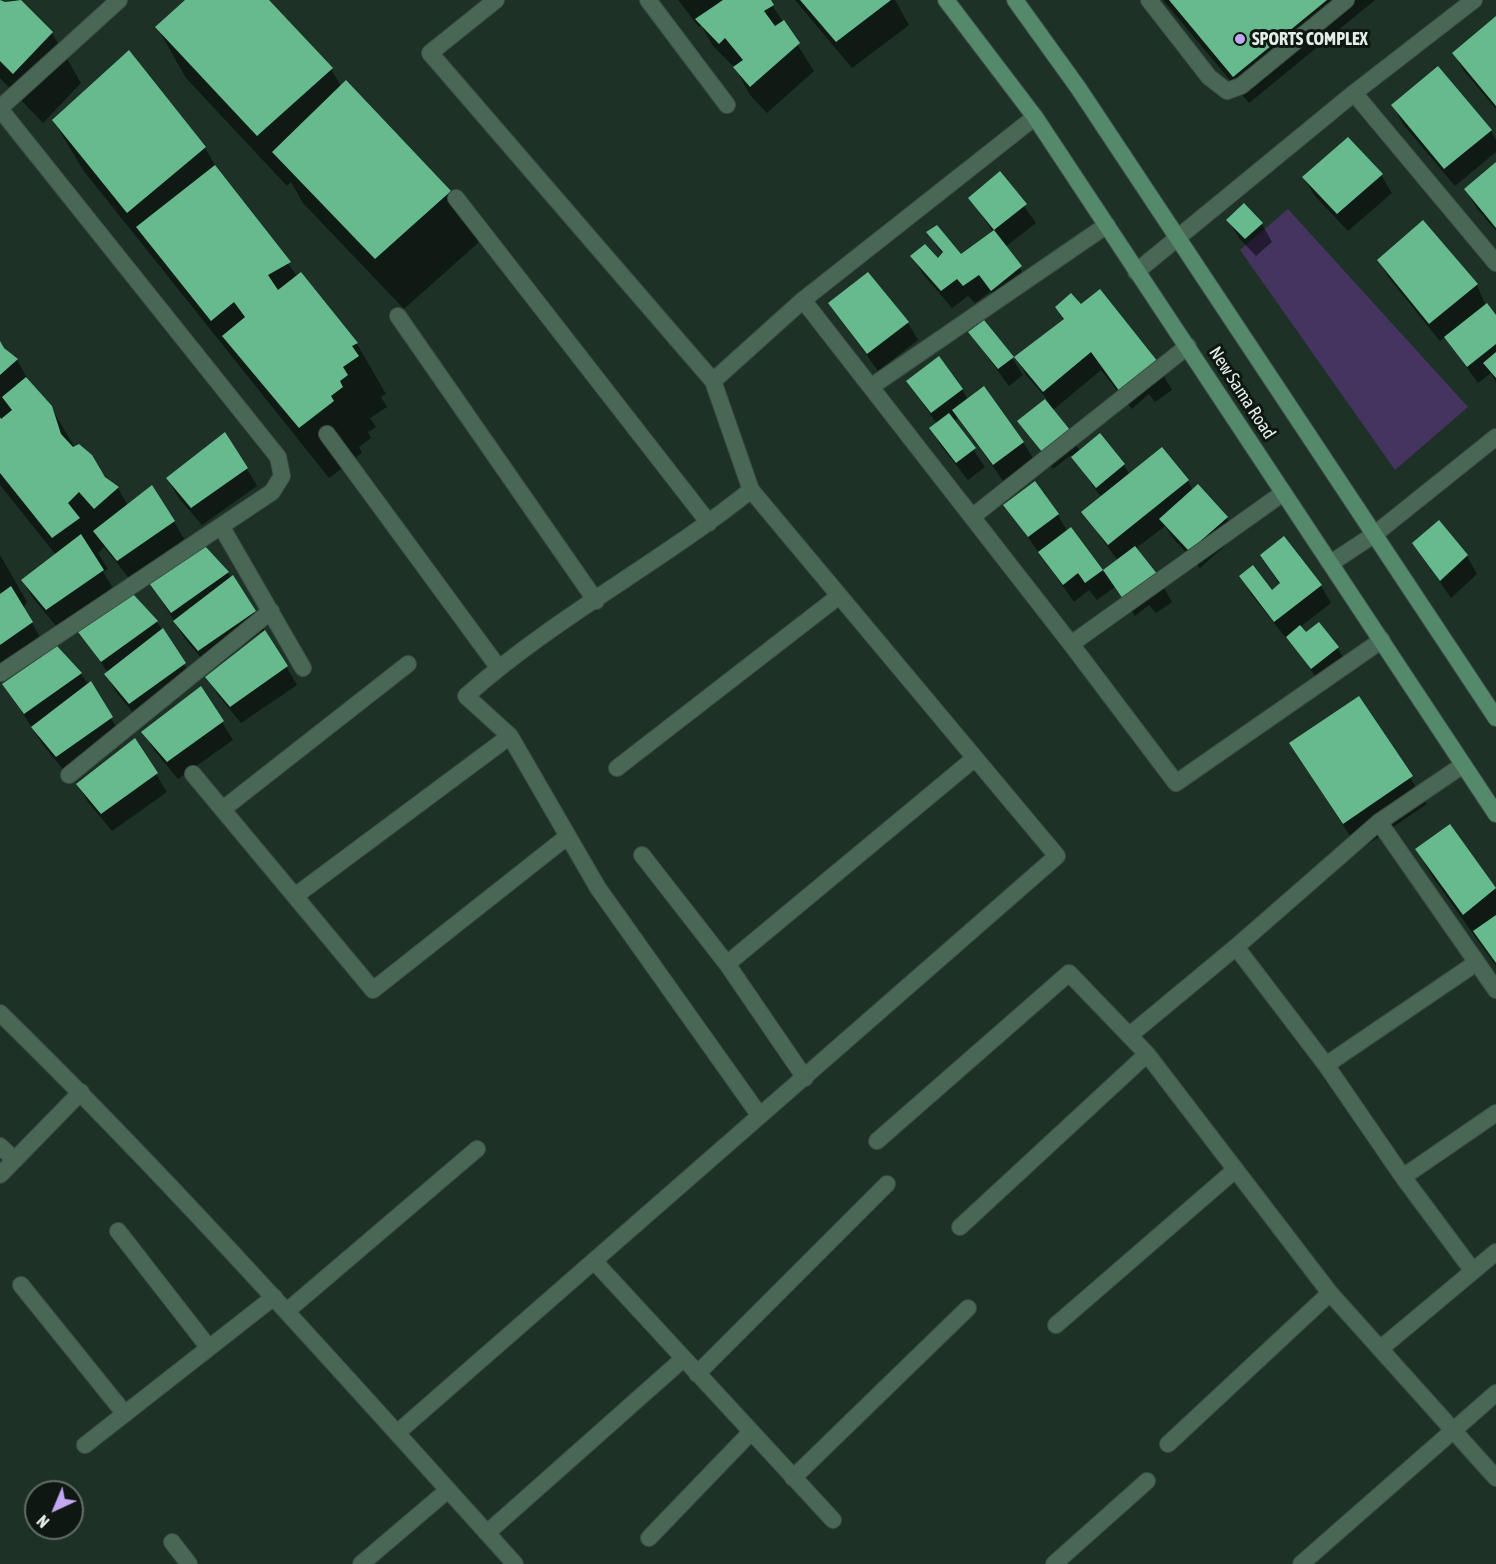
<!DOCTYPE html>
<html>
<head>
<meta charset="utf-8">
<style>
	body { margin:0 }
	#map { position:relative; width:1496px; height:1564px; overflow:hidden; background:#1d3126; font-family:"Asap Condensed",sans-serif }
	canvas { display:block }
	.north { position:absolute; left:24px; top:1480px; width:60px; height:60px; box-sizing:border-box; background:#0e1712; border:2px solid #636d67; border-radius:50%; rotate:224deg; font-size:16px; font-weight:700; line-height:24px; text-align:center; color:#e2eee6 }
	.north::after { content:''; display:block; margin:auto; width:21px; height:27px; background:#c3a7f2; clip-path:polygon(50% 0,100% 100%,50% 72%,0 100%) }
</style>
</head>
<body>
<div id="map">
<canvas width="1496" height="1564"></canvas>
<div class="north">N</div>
</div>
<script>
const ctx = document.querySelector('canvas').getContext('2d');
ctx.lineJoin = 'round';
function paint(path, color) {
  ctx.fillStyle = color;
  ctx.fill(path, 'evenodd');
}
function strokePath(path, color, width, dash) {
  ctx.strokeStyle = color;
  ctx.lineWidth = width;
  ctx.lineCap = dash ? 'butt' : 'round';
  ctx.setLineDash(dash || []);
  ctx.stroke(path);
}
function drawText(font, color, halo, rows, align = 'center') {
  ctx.font = font + ' "Asap Condensed",sans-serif';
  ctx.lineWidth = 6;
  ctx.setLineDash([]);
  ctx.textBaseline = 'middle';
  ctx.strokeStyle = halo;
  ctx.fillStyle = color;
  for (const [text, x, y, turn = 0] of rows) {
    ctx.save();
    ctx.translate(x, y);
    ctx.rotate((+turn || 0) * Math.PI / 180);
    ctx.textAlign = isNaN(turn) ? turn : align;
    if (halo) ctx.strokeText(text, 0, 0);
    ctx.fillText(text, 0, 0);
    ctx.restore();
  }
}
paint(new Path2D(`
	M1288,209l180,198 -73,63 -155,-220z`), '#45345f');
paint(new Path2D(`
	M0,0l5,5 5,-5h9l33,33 29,50 -38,40 -43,-45z
	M187,0h80l64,69 10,17 108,106 30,50 -75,67 -101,-106 -12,-21 -4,4 -101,-108 -29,-51z
	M678,0h91l45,71 -47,42 -17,-18 -14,-26 -23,-23 -12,-21 -2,2z
	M795,0h100l14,25 -57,43z
	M1163,0h212l-126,103z
	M1496,18v91l-32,-38 -10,-18z
	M1393,106l98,25 5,9v12l-41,34 -52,-62z
	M53,120l152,28 13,22 79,106 4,-2 56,70 29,50 -5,3 6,10 -17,11 6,9 -8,5 3,6 -12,9 3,6 -33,25 -246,-308z
	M1496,164v67l-20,-24 -10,-18z
	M1000,173l36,50 -31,24 26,38 -29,22 -12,-15 -15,11 -7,-7 -16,12 -29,-34 -11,-18 26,5 5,-6 -15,-22 33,23 32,-24 -23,-34z
	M1381,175l11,18 -44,38 -34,-36 -10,-17z
	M1228,220l34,4 10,18 -16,14 -17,-18z
	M1423,222l54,63 8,19 11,13v65l-5,-9 -13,10 -33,-46 -5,4 -51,-63 -10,-17z
	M830,304l78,19 10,17 -40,31z
	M1081,306l75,57 16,27 -17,12 -6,-8 -17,15 -31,-39 -49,41 28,40 44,14 6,10 58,6 5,9 33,27 11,18 -37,33 -28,-31 -7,-11 -30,23 22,27 15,26 -16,11 -7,-8 -14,11 -20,-29 -18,13 -8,-10 -15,12 -69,-97 53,10 9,16 4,-2 32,43 15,-11 -35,-49 18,-15 -30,-42 -18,14 -34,-48 28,-22 -21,-24 -10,-18 48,-36 -8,-14z
	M970,333l42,25 11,17 -14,11z
	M0,345l17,15 13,23 21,24 24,41 43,40 10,18 46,15 10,18 -55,39 -25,-31 -6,6 10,16 -5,3 10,16 -56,39 -24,-29 -10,-17 33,-26 -56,-70z
	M908,381l54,8 6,11 55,42 11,18 -30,22 -46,-64 -4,3 31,46 -17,13 -27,-34 -10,-18 6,-4z
	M247,469l10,17 -55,39 -24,-28 -10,-18z
	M1439,522l28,34 10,18 -26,24 -37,-54z
	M204,547l24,26 26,39 43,73 -56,38 -23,-28 -11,-18 56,-44 -1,-2 -52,37 -25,-29 -34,-56z
	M0,555l27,47 -4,6 19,32 -42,30z
	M1262,556l59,30 10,17 -31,24 6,7 31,14 11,17 -26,21 -34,-49 -2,1 -35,-44 -10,-18 31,16 8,-7z
	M133,596l24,26 38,60 -55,39 -24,-29 -10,-18 2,-1 -28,-41z
	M57,648l24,26 41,61 -55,39 -24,-29 -39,-61z
	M201,688l32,52 -55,39 -24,-29 -11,-18z
	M1358,698l69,106 -68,46 -68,-106z
	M135,740l32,52 -55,39 -24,-29 -10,-18z
	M1449,826l47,65v75l-64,-90 -15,-27z`), '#0007');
paint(new Path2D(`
	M0,0l5,2 16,-2 32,32 -40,42 -13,-13z
	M185,0h84l64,68 -76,68 -102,-109z
	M723,0h48l3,5 -10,6 11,15 9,-6 16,23 -50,44 -17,-20 10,-7 -18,-22 -6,6 -24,-25z
	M800,0h91l-55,42z
	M1169,0h158l-94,77z
	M1496,16v90l-44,-53z
	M129,50l77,97 -79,66 -75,-93z
	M1438,66l54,64 -48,39 -53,-64z
	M346,80l105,111 -76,68 -103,-107z
	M1348,137l35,37 -46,40 -35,-37z
	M1496,162v66l-32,-39z
	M215,165l76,97 -23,13 10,15 23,-18 57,71 -6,3 7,10 -16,11 5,8 -8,6 3,6 -12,9 3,5 -35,27 -77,-92 23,-19 -11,-15 -23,19 -75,-94z
	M1000,171l27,33 -33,26 -26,-32z
	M1244,203l19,20 -18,16 -19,-19z
	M1423,220l55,64 -49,40 -52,-64z
	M937,225l24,29 33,-24 28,36 -31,25 -12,-16 -16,11 -6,-7 -16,12 -31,-35 15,-12 13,14 5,-6 -17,-20z
	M868,272l41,50 -42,32 -39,-51z
	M1100,289l58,73 -38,30 -29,-40 -48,40 -29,-35 50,-38 -9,-12 16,-14 10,11z
	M1487,303l9,12v29l-29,23 -23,-30z
	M984,320l30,37 -16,12 -30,-37z
	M0,341l4,7 14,11 -18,16z
	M1496,352v26l-13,-15z
	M939,356l24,33 -32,24 -25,-32z
	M26,377l26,29 9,28 12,13 6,-3 13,11 13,22 14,10 -25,22 -15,-17 -11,11 12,15 -28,20 -52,-65v-56l1,2 11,-9 -10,-13z
	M984,386l40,56 -31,23 -41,-55z
	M1045,399l25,31 -28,22 -25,-31z
	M949,413l27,35 -20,15 -27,-35z
	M225,432l23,36 -57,40 -25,-30z
	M1100,433l25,31 -29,24 -25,-31z
	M1162,447l27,33 -81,65 -27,-33z
	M1035,481l24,33 -31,23 -25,-32z
	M1198,484l30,33 -39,34 -30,-32z
	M152,485l23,36 -58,40 -24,-30z
	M1439,520l29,35 -28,26 -28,-38z
	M1071,527l32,43 32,-24 23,29 -35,24 -20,-29 -18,13 -7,-10 -15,12 -25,-33z
	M81,534l23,36 -58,40 -25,-30z
	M1284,536l38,49 -48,37 -35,-46 14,-11 19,25 8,-7 -20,-28z
	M204,545l25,27 -58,41 -22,-30z
	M233,575l23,36 -58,40 -25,-30z
	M11,586l22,36 -33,23v-51z
	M133,594l25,27 -57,41 -23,-30z
	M1319,622l20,25 -28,22 -25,-32 14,-12 6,7z
	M163,628l23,35 -57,41 -25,-30z
	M265,630l23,36 -58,41 -25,-30z
	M57,646l25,27 -58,41 -22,-30z
	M91,681l22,36 -57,40 -25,-30z
	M201,686l23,35 -57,41 -26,-30z
	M1359,696l54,80 -70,48 -54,-81z
	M135,738l23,35 -57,41 -25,-30z
	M1450,824l46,64 -33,27 -48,-66z
	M1496,915v48l-23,-32z`), '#66ba8d');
const service = new Path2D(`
	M1149,0l60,77 18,14 14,-5 105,-86`);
const minor = new Path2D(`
	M496,0l-66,53 283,328
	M648,0l79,105
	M1354,93l142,170
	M0,108l119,-108
	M0,109l278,348 4,19 -10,16 -271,181
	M456,198l253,325
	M1136,272l218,-179 120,-93
	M803,300l268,344 105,139 206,-143
	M398,316l198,285
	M872,386l235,-161
	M327,434l171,233
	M751,490c-91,73 -199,129 -285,206l44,40 88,152 162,228
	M972,517l216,-171
	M221,526l82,142
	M1331,563l44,-29 121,-97
	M1071,644l212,-151
	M617,768l222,-172
	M193,774l180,216 195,-154
	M69,775l202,-164
	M223,809l185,-145
	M1379,822l117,168
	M642,855l85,109 78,114
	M295,896l215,-160
	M1236,947l90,118 77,112 70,94
	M727,964l248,-206
	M1130,1035l106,-88 143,-125 84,-57
	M1326,1065l150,-102
	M877,1141l192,-168 78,81 183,239 166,185
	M0,1146l15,14
	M0,1175l81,-83
	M1403,1177l93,-64
	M960,1227l187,-173
	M118,1231l91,117
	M594,1261l239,259
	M21,1285l104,129
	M287,1311l190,-162
	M1056,1325l179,-155
	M1380,1349l116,-97
	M697,1374l190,-190
	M397,1433l660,-577 -306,-366 -38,-109 90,-81 232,-183
	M1168,1444l162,-151
	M85,1445l189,-148
	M793,1478l175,-170
	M487,1533l196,-174
	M649,1538l102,-106
	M172,1542l17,22
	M361,1564l87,-74
	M1054,1564l93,-83
	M1301,1564l195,-171`);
const tertiary = new Path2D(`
	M0,1013c180,176 346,364 515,551`);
const secondary = new Path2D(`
	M946,0l89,117 461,697
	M1015,0l64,89 417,629`);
strokePath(service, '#3d4f45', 18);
strokePath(minor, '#3d4f45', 18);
strokePath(tertiary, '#3d4f45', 18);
strokePath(secondary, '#3d4f45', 18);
strokePath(service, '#486755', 16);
strokePath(minor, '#486755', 16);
strokePath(tertiary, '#486755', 16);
strokePath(secondary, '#55896c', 16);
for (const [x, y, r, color] of [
	[1240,39,6,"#c3a7f2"]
]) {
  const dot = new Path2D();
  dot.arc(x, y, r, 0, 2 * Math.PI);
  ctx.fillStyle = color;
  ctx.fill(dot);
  strokePath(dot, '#0e1712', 2);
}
drawText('bold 18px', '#e2eee6', '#0e1712', [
	["SPORTS COMPLEX",1252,39]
], 'left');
drawText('18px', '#e2eee6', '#0e1712', [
	["New Sama Road",1242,393,57]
]);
</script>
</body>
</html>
